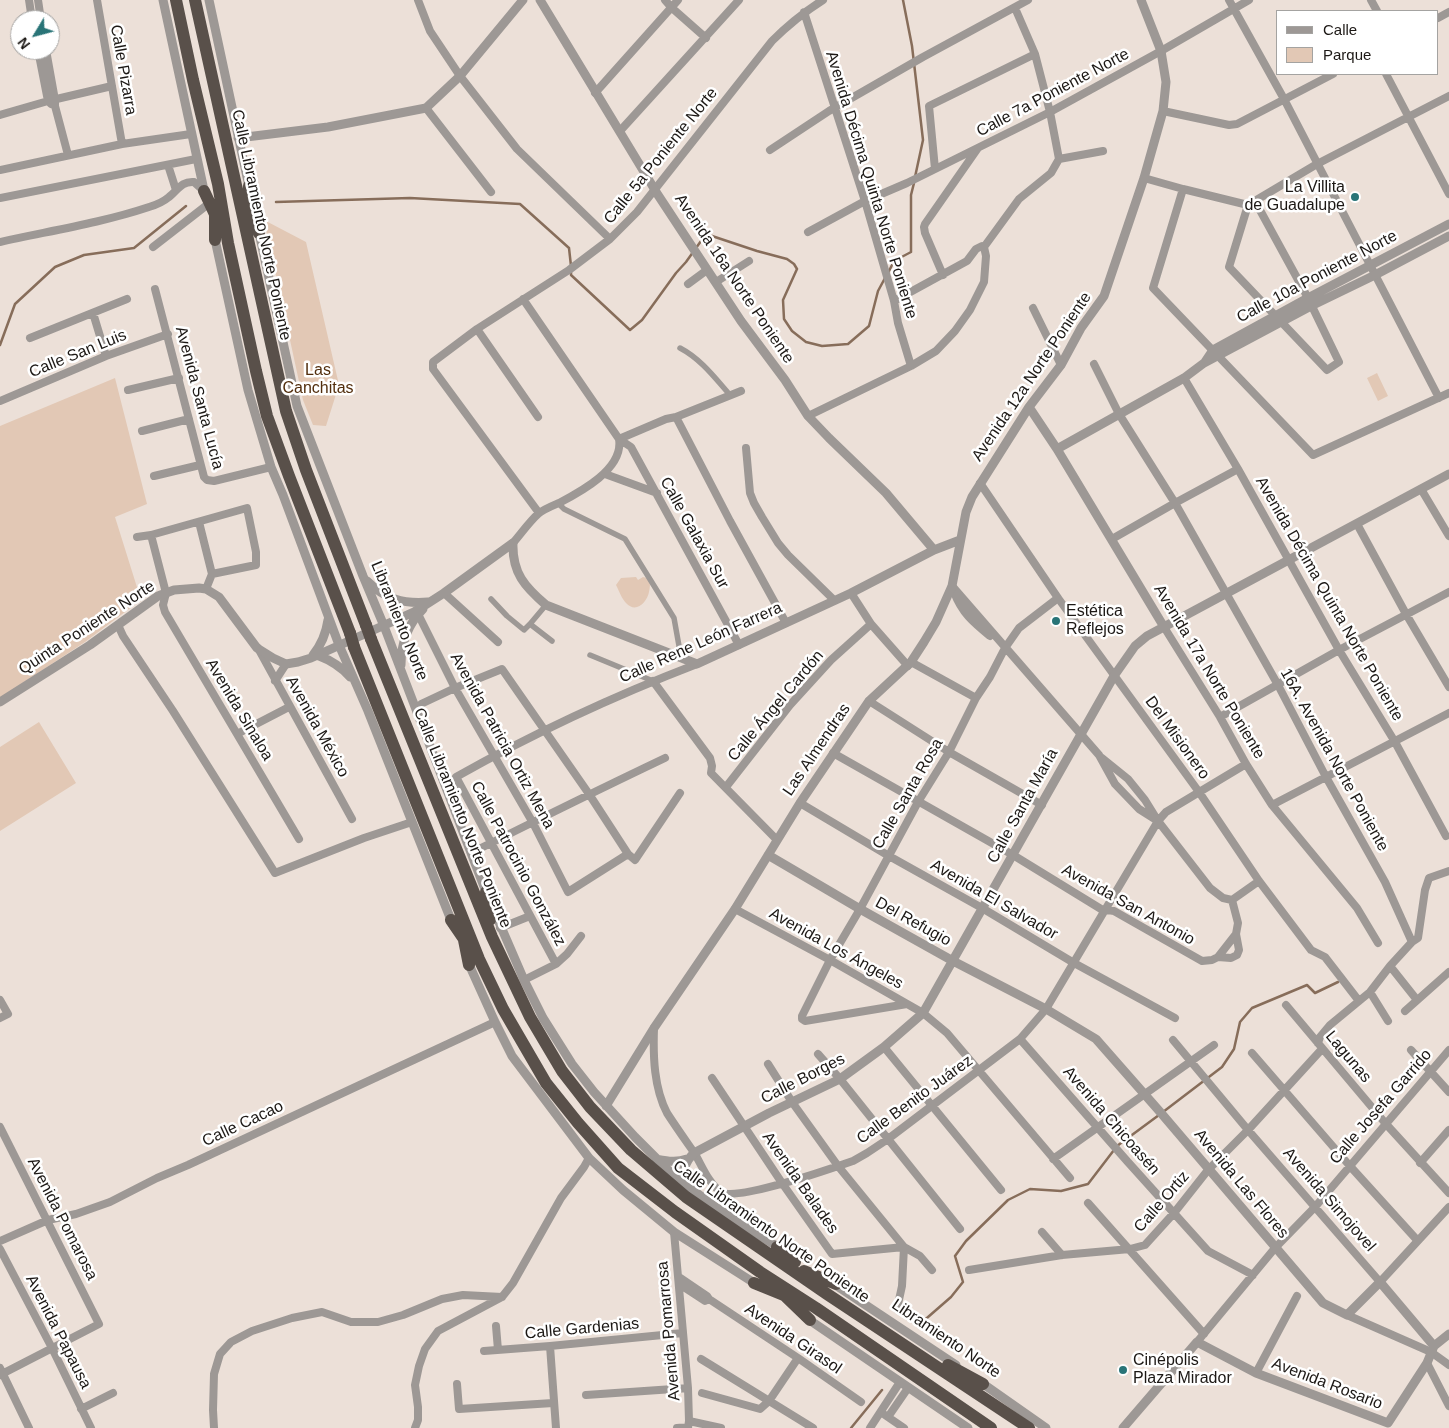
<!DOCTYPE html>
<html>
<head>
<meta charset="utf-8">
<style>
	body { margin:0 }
	#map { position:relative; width:1449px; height:1428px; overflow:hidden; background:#ece0d8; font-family:Arial,sans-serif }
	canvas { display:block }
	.legend { position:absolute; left:1276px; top:10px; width:162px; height:65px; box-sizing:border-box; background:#fff; border:1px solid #a4a3a1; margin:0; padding:6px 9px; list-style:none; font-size:15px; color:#1c1815 }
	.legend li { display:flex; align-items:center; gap:10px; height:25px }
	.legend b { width:25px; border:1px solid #a4a3a1 }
	.north { position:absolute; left:10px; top:10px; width:50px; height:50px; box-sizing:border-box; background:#fff; border:1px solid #a4a3a1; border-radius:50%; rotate:233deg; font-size:14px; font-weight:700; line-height:20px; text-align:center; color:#1c1815 }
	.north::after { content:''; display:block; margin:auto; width:18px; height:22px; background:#297477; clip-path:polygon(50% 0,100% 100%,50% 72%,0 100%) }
</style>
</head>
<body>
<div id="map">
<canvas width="1449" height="1428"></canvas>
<ul class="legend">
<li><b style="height:6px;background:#9d9895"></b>Calle</li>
<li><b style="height:14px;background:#e2c8b5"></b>Parque</li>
</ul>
<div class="north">N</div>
</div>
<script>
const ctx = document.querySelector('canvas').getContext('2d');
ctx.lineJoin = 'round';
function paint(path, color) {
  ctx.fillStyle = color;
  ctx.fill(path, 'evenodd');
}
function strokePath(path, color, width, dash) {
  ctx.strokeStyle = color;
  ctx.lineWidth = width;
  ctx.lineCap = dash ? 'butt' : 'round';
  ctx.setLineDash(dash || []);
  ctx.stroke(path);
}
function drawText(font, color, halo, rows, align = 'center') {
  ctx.font = font + ' Arial,sans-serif';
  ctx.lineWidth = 5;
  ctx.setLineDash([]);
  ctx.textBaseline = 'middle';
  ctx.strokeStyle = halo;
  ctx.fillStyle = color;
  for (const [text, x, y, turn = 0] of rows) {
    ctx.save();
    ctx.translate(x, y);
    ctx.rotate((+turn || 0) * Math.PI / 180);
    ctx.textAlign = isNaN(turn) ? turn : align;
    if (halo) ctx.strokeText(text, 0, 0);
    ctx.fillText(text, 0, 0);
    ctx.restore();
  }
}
paint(new Path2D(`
	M264,220l42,22 33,143 -13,41 -13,-1 -10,-25z
	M1377,373l11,23 -10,5 -11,-23z
	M115,378l32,126 -32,13 26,83 -56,42 -85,56v-272z
	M636,577l2,3 5,-3 7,2c0,5 0,9 -1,13 -2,10 -13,22 -23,11 -4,-4 -7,-12 -10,-18l5,-7z
	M39,722l37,61 -76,48v-84z`), '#e2c8b5');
strokePath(new Path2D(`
	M903,0l9,46 11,94 -8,37
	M276,202l134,-4 110,6 49,44 2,18
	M571,272v3l59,55 12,-10 34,-47 10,-11 20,-28 51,17 30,8 7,5 3,5 -14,31 1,19 8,12 14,11 16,4 26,-2 21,-18 9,-35 7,-13
	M888,273l6,-12 17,-9v-57l3,-12
	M0,345l15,-41 40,-37 29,-12 50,-7 52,-42
	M1163,1112l59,-45 12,-18 6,-27 12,-14 55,-23 8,8 23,-11
	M1117,1146l42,-31
	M920,1324l31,-27 12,-15 -8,-26 11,-15 42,-41 22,-11 31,2 27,-7 26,-34
	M851,1428l31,-38`), '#876d5a', 2.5);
strokePath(new Path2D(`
	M680,348c21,11 35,30 50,47
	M560,502l1,4 3,3 61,30 49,79 7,39
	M491,599l16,17 17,14 6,-6 16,-19
	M530,624l22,17
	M590,655l63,26`), '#9d9895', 5.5);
strokePath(new Path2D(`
	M29,0l3,20
	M38,0l3,20
	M97,0l25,144
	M418,0l12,31 30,45 57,73 93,90
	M665,0l7,8 34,30
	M1229,0l55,99 155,299
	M1371,0l6,11
	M1015,8l20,46 15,58 9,47
	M804,12l61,189 29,100 4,22 13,43
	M1438,18l11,-6
	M38,50l10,51 3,3
	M46,50l9,50v6l13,49
	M1386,74l63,120
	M595,93l83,-93
	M426,108l65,84
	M1163,111l66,14 8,-1 96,-50
	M0,115l48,-14 64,-15
	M620,131l119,-131
	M770,150l59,-39 94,-54 105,-57
	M1059,159l44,-8
	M168,165l8,25
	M935,169l-6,-63 106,-52
	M0,170l122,-26 69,-10
	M1144,178l39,11 65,16 69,-41 132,-68
	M1183,189l-30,99 160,167 136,-62
	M0,198l196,-39
	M1248,205l-19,62 98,103 12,-8 -31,-64 -53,-97
	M808,232l57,-31 42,-18 143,-71 111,-61 88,-51
	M0,242c49,-11 101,-19 149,-35 7,-2 14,-5 20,-10 9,-7 12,-16 25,-15l10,9
	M153,247l54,-42
	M984,247l35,-48 32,-26 8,-14
	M943,275l-18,-42 -1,-6 1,-3 53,-76
	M716,282l33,-21
	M688,284l19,-14
	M155,289l49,188 3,3 7,1 57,-14
	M523,299l96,140 12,8 108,198
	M894,301l73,-40 9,-12 6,-3 2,1
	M1033,308l28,57
	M93,313l13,43
	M477,329l61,88
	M30,338l97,-39
	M1094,364l25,50 56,89 103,182 48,92 59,105 27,60
	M1184,378l54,91 101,181 56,92 51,94
	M128,390l51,-12
	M0,401l106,-45 62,-22
	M808,416l103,-50 25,-15 19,-20 15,-21 14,-28 2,-26 -2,-9
	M676,417l54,104 56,102
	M142,431l47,-12
	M619,439l47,-20 10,-2 65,-26
	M746,448l4,45 4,10 8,14 16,26 10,12 46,45
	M605,474l52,19
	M154,476l46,-11
	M980,483l78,115 141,194 60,89 52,69 14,7 34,44
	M1421,489l28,47
	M539,513l-106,-144v-7l44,-33 92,-59 41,-31 27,-27 135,-171c16,-16 32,-29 51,-41
	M199,522l13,52 -6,15
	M1357,524l49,90 43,73
	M151,535l15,58 -3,12 2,7 134,227
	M137,537l14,-2 96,-27 9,44v13l-44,9
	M1112,539l63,-36 63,-34
	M513,543c8,-9 16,-21 25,-29 6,-5 14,-8 21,-11 21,-11 65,-34 60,-64
	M952,586l147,169 16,29 24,25 19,12
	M954,592c8,21 19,30 36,44
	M444,593l54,49
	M851,593l20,31 37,42
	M416,610l39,78 78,135 35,69 60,-38
	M118,625l5,11 50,75 102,162 89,-35 48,-16
	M1164,627l56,90 26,47 26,41 85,103 21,35
	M258,648l94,171
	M911,662l65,36
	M275,681l11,-17
	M653,681l57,77 2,8 -1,7 66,67
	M869,701l80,51 93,53
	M421,704l34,-16 47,-19 87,125 39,60 7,6 45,-67
	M1220,717l119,-67 110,-58
	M237,734l52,-27
	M833,753l180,102 88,54 13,2 88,50 10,-1 6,-3 18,-23 2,-11 -6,-23
	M1102,758l26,21 17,21 13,21 52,67 13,10 9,2
	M726,787l64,-82 41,-45 40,-36
	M800,803l89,53 93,52 92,55 101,55
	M1272,805l177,-92
	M471,853c64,-32 129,-64 194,-95
	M1232,900l27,-19
	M735,909l95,51 93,53 24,20 123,145
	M500,928l30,-12
	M1218,957l13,1 6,-3 2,-5 -3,-16
	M556,964l-100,-187c78,-44 158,-81 241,-113
	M1390,966l27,34
	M524,980l32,-16 11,-10 14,-18
	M1370,992l18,29
	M0,1000l8,14 -8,4
	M907,1004l-102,17 -3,-2v-3l28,-56 30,-51 58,-107 31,-50 27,-54 14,-21 15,-29 14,-20 39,-30
	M1286,1005l100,119 63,69
	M1405,1011l44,-39
	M654,1028c-1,29 0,60 13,85 9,14 19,28 28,41 7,12 14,30 26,38 15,10 112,-24 132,-31l14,-8 21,-14 132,-100 26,-30 112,-188 8,-9 80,-48
	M1020,1039l107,122 81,90 45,24
	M1173,1040l75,90 132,152 69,-75
	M1318,1043l2,-6 10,-12 40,-33 20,-26 22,-24 6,-4 7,-48 4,-12 20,-7
	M884,1047l117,143
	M1411,1050l38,42
	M1252,1053l97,112 68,75
	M818,1054l22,25 120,150
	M768,1064l24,38 46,64 66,81 16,9 12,14
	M712,1078l70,105 50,71 72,-7 -2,39 -5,23
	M0,1127l99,197 -99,51
	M1053,1159l161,-114
	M1420,1163l29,-33
	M1088,1203l116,131
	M674,1232l14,156 1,33 -1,7
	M1042,1232l20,23
	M0,1241l48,-21 28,-6 34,-12 47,-24 31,-13 307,-143
	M0,1249l52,99 39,80
	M969,1270l93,-15 68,-6 15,-4 29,-32 34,-43 40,-40 74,-81
	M679,1277l28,19 2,3 89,59 63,44
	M679,1284l26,17 4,-2
	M1347,1315l84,37 18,13
	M496,1326l2,24
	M1197,1342l78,-94 40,-41 134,-157
	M550,1346l6,82
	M484,1351l66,-5 133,-13
	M701,1359l112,69
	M1427,1363l22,43
	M0,1368l29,60
	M1256,1373l41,-77
	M457,1384l2,25 94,-6
	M702,1393l58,16 9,-8 29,-43
	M586,1395l102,-7
	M81,1409l32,-16
	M885,1415l19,13
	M888,1417l20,-29
	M689,1421l32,7
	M214,1428l-1,-18 1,-36 6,-20 11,-12 21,-11 40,-13 30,-6 29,10h27l25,-7 39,-16 21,-4 39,2
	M415,1428l3,-8v-13l-3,-22 4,-19 6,-17 13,-18 64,-34 11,-14 48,-85 23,-31 5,-9
	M677,1428l11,-1
	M870,1428l30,-46`), '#9d9895', 8);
strokePath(new Path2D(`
	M163,0l42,195
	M209,0l41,191
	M540,0l118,195 83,126 44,59 23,36 21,22 57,55 48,57
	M238,138l90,-11 98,-19 34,-32 63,-76
	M258,228l39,178 66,170 21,50 102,266 38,88 19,38 29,46 22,28 41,45 34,34 13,11 38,28 61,39
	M214,235l34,155 23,77 12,28 56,150 29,66 85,214
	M1205,362l8,-12 95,-52 141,-74
	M1029,407l28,42 107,178
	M1057,449l127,-71 20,-15 107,-57 64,-31 74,-39
	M513,543c-1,30 12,44 33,62l151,59 154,-71 83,-43 26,-10
	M367,581c18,18 36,23 61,21
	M313,655c9,-11 13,-21 15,-35
	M317,655c13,5 24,11 33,22
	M401,665c0,-21 7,-41 22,-56
	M0,702l90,-57 68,-49 16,-6 25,-2 7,1 13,8 38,51 16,10 13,6 12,-2 13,-4 105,-47 28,-18 69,-50
	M768,855l92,54 93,52 93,48 50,30 65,74 162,190 24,12 33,-33 54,64
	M467,960l28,62 17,34 77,102 34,32 51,42 85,54
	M606,1106l48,-78 81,-119 65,-106 69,-102 42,-39 13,-20 12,-20 16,-36 14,-74 6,-15 57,-90 32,-42 20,-37 23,-32 40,-118 19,-67 3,-29 -5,-31 -20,-51
	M656,1159c11,2 20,4 31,0
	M682,1182c1,-13 3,-20 12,-29l75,-40 71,-34 44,-32 39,-34 191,-337 21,-30 12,-10 302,-162
	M831,1282l125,83
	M805,1317l163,111
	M979,1381l67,47
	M1123,1428l74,-86 59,31 132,50 39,-60 7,-17 15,-12`), '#9d9895', 9);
strokePath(new Path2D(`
	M176,0l17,80 25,104 10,59 28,128 11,45 22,60 61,157
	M195,0l91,411 20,59 60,155
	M204,191l16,34
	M246,203l13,30
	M248,211l1,-25
	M215,240v-24
	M371,639l121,298 38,80 32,54 28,36 41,43 55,47 141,97 202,134
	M354,647l125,312 24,50 43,74 32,40 40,45 57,44 85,60 56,36 175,120
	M486,892l4,28
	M451,920l13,19
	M462,930l7,35
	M777,1247l18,15
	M804,1271l32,13
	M754,1283l32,13
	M782,1293l28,27
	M948,1365l35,19`), '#59504a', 12);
strokePath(new Path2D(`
	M366,625l5,14
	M350,633l4,14`), '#59504a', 12);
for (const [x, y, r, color] of [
	[1355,197,5,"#297477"],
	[1056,621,5,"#297477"],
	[1123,1370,5,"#297477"]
]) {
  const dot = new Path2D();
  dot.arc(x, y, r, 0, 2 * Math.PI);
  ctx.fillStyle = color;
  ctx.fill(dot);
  strokePath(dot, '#fff', 2);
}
drawText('16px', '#1c1815', '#fff', [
	["Calle Pizarra",123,70,80],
	["Calle 7a Poniente Norte",1053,93,-28],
	["Calle 5a Poniente Norte",661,156,-51],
	["Avenida Décima Quinta Norte Poniente",871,185,73],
	["Calle Libramiento Norte Poniente",261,225,78],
	["Calle 10a Poniente Norte",1317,277,-28],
	["Avenida 16a Norte Poniente",734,279,56],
	["Calle San Luis",78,354,-22],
	["Avenida 12a Norte Poniente",1032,377,-56],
	["Avenida Santa Lucía",199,398,75],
	["Calle Galaxia Sur",694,533,61],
	["Avenida Décima Quinta Norte Poniente",1329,599,60],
	["Libramiento Norte",399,621,68],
	["Quinta Poniente Norte",87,628,-33],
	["Calle Rene León Farrera",701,643,-24],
	["Avenida 17a Norte Poniente",1209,672,59],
	["Calle Ángel Cardón",776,706,-50],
	["Avenida Sinaloa",239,710,59],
	["Avenida México",317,727,61],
	["Del Misionero",1177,738,54],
	["Avenida Patricia Ortiz Mena",502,741,61],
	["Las Almendras",817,750,-56],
	["16A. Avenida Norte Poniente",1334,760,61],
	["Calle Santa Rosa",908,794,-60],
	["Calle Santa María",1023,806,-61],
	["Calle Libramiento Norte Poniente",462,818,68],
	["Calle Patrocinio González",518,864,62],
	["Avenida El Salvador",994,900,30],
	["Avenida San Antonio",1128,905,29],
	["Del Refugio",913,922,29],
	["Avenida Los Ángeles",836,949,29],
	["Lagunas",1348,1057,50],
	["Calle Borges",803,1079,-27],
	["Calle Benito Juárez",915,1100,-36],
	["Calle Josefa Garrido",1381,1107,-49],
	["Avenida Chicoasén",1111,1121,49],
	["Calle Cacao",243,1124,-25],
	["Avenida Balades",800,1183,55],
	["Avenida Las Flores",1241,1184,50],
	["Avenida Simojovel",1329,1200,49],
	["Calle Ortiz",1162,1202,-49],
	["Avenida Pomarosa",62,1219,63],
	["Calle Libramiento Norte Poniente",771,1232,35],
	["Calle Gardenias",582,1329,-5],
	["Avenida Pomarrosa",669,1331,-95],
	["Avenida Papausa",58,1332,63],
	["Avenida Girasol",793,1339,34],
	["Libramiento Norte",946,1339,34],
	["Avenida Rosario",1327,1384,21]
]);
drawText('16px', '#1c1815', '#fff', [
	["La Villita",1345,188,"right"],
	["de Guadalupe",1345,206,"right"],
	["Estética",1066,612],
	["Reflejos",1066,630],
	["Cinépolis",1133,1361],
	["Plaza Mirador",1133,1379]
], 'left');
drawText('16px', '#522e0d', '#fff', [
	["Las",318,371],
	["Canchitas",318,389]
]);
</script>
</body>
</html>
